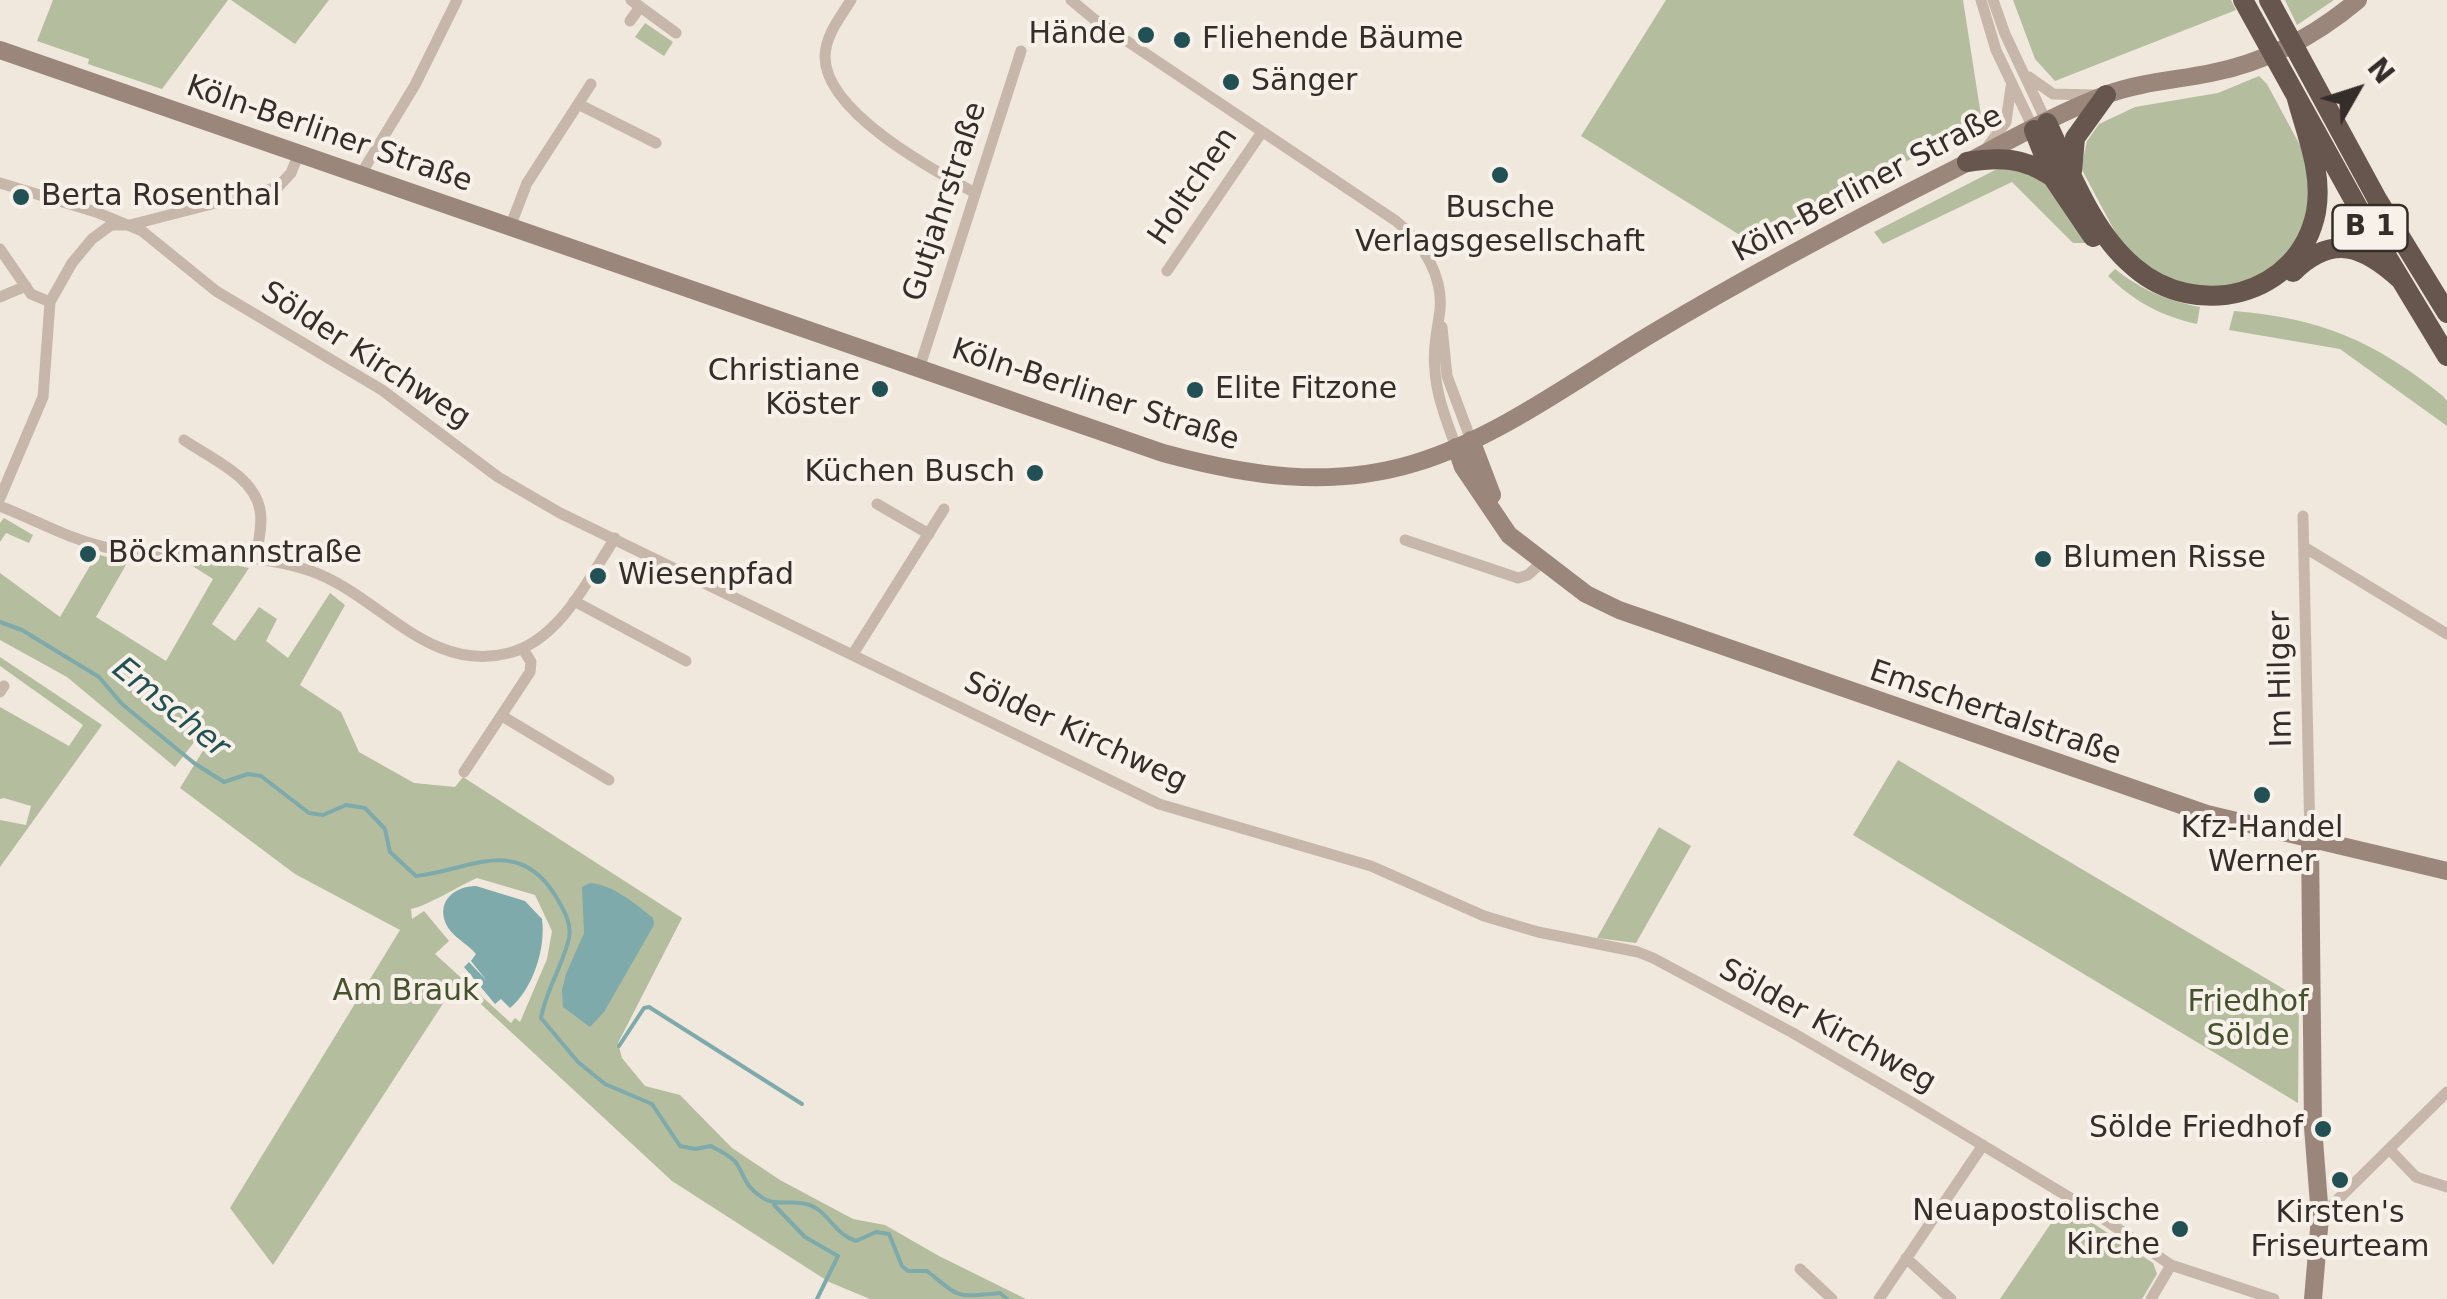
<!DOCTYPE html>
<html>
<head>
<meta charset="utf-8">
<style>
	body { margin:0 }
	#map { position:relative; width:2447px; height:1299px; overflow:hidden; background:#f0e7dd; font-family:"DejaVu Sans",sans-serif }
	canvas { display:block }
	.north { position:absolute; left:2307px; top:40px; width:100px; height:100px; -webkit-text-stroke:8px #f8f1e9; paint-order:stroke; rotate:51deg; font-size:28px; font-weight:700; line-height:40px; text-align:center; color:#352d29 }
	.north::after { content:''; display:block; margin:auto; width:35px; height:45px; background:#352d29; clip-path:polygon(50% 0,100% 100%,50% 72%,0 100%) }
</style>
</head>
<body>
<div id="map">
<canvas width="2447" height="1299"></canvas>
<div class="north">N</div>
</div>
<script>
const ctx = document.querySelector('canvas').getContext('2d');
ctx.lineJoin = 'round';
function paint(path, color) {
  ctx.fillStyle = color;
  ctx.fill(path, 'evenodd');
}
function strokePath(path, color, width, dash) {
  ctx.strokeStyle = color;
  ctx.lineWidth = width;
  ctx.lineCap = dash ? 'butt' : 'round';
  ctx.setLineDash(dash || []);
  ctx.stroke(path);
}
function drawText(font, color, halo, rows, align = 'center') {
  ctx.font = font + ' "DejaVu Sans",sans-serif';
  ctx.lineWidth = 8;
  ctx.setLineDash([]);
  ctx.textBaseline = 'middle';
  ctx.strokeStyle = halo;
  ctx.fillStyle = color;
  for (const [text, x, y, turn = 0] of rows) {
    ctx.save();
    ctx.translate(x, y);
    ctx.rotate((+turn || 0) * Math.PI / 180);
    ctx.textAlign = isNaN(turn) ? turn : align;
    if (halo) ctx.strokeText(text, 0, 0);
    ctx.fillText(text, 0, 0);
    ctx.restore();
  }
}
paint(new Path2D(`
	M53,0h175l-66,89 -74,-25 1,-5 -52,-18z
	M231,0h98l-34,44z
	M1666,0h297l19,122 -231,120 -170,-106z
	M2013,0h218l5,10 -181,71 -20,-22z
	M2285,0h49l-37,25z
	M645,23l28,19 -9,14 -29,-19z
	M2259,76l8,8 42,78 -1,61 -31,46 -50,22 -62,-9 -44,-39 -40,-75 6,-27 12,-17 36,-17 83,-14z
	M2019,166l28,16 42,61h-16l-61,-61 -129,62 -9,-12 127,-65z
	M2115,269c27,21 50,31 85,38l-3,17c-36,-8 -62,-22 -89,-48z
	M2234,311c87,7 140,30 209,85l4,5v25l-107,-77 -111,-19z
	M4,518l29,17 -4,8 -23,-10 -6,9v-19z
	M97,554l30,9 -31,54 70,44 47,-82 -22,-14 6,-8 52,11 -37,56 23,17 24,-34 18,12 -11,22 22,17 42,-65 15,12 -45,80 41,27 18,40 55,31 41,4 8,-10 219,141 -64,125 4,15 23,28 35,9 52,53 48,32 73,39 32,6 54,31 87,43h-156l-41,-17 -157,-101 -215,-199 -184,283 -43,-57 170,-278 -105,-56 -115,-86 32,-52 -11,-3 -26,34 -108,-90 -67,-37v-67l60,44zM477,878l58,17 17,36 -5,28 -27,63 -5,-4 -4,5 -76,-69 14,-13 -25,-30 -12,8 -1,-10c18,-4 46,-22 66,-31z
	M0,657l102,68 -102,142v-47l26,5 5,-19 -27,-8 -4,1v-92l69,39 14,-21 -83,-59z
	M1898,760l401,238 -1,105 -445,-268z
	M1659,827l32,19 -55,97 -39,-5z
	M2064,1204l89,59 4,11 -15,25h-142z`), '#b4be9e');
paint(new Path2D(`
	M590,883c22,1 46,21 63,35l1,7 -50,87 -14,15 -27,-20 -1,-17 4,-16 18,-41 -2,-46z
	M476,886l49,15 17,18c4,29 -9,70 -32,89l-9,-9 -6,5 -31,-37 5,-5 18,19 -16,-20 5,-7c-8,-10 -25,-18 -30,-30 -10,-23 9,-38 30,-38z`), '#7eaaab');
strokePath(new Path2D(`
	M0,622l22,8 77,47 23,27 72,59 30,19 24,-8 13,2 48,37 14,2 23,-10 19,3 20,21 5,23 26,24c52,-5 101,-42 139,19 8,14 17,27 14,43 -6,27 -23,52 -28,80l37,44 27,22 47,20 28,42 15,3 16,-3c8,5 21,10 26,18 9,15 7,20 23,32 16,12 29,3 46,8 22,5 27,30 50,37l20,-9 13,2 13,32 6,5h19c35,28 27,26 73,22l7,6
	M619,1046l25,-38 5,-1 153,97
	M774,1205l31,32 33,19 -21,43`), '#7eaaab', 4);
strokePath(new Path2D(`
	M631,0l45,33
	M851,0c-11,18 -25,34 -26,56 -1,55 106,113 150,137
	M1071,0l23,19 302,202c28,22 50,59 43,96 -3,19 -6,35 -4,54 2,27 12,51 21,76
	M1981,0l15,50 38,80
	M1993,0l12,34 42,89
	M630,21l10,-14
	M2029,77l24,17 42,1
	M578,104l78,39
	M1988,146l18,-24 5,-35
	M361,174l54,-89 42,-85
	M0,183l96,29 46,19 74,60 166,99 116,87 62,36 599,291 212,62 113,50 54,16 100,20 15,6 140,75 113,66 186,112 79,54 103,34
	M510,227l17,-44 64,-99
	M0,249l31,45 19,8
	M1167,271l95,-139
	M0,297l26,-11
	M1442,327l5,49 24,64
	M919,369l102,-318
	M184,440c26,18 70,36 76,70 3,14 -2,33 -4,48
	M0,498l43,-101 7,-95 22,-39 20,-24 19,-14h19l148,-38 13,-14 8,-20
	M877,504l52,30
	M0,506c38,15 74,36 114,43 66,10 132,0 197,22 68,24 117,103 198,82 51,-13 80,-75 106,-115
	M2303,516l7,324
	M1405,540l113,38 10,-3 14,-13
	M2304,547l143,87
	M574,601l112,60
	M853,654l91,-145
	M0,692l4,-6
	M502,716l107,64
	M464,772l66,-100 1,-10 -8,-13
	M2390,1150l26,27 31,10
	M2320,1217l127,-125
	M1906,1258l45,41
	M1800,1269l32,30
	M1879,1299l104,-154
	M2151,1299l20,-34`), '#c7b7aa', 11);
strokePath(new Path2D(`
	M0,50l1163,403c85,23 166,36 252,10 83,-25 164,-86 238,-130 95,-57 193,-109 292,-159 53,-27 107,-59 163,-80 33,-12 69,-14 103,-21 56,-11 104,-37 147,-73
	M1471,440l21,55
	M1456,447l7,20 46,68 77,59 33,16 588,204 240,57
	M2310,840l3,287 7,90 -7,82`), '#9b867b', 18);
strokePath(new Path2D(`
	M2243,0l123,222 81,134
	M2269,0l108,199 70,114
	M2047,123c23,48 45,109 87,144 62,54 165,30 182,-55 7,-39 -9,-76 -19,-113
	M2034,130l19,48 40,59
	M1967,162c32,-5 56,-5 84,14
	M2072,171l3,-33 31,-43
	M2293,272c40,-39 71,-26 108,8`), '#66564e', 20);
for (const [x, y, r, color] of [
	[1146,35,10,"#215154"],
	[1182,40,10,"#215154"],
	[1231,82,10,"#215154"],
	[1500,175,10,"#215154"],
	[21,197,10,"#215154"],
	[880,389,10,"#215154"],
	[1195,390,10,"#215154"],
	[1035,473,10,"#215154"],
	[88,554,10,"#215154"],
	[2043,559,10,"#215154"],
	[598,576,10,"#215154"],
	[2262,795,10,"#215154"],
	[2323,1129,10,"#215154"],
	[2340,1180,10,"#215154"],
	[2180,1229,10,"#215154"]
]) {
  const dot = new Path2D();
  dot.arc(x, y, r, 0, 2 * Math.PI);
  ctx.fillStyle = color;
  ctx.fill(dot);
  strokePath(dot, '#f8f1e9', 4);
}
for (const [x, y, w] of [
	[2370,228,75]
]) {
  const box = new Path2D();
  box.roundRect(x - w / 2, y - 23, w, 46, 8);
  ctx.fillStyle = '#f8f1e9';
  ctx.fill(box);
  strokePath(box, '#352d29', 2.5);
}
drawText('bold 28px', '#352d29', null, [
	["B 1",2370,228]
]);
drawText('30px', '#352d29', '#f8f1e9', [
	["Hände",1126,35,"right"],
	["Fliehende Bäume",1202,40],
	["Sänger",1251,82],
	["Berta Rosenthal",41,197],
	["Busche",1500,209,"center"],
	["Verlagsgesellschaft",1500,243,"center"],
	["Christiane",860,372,"right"],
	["Köster",860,406,"right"],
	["Elite Fitzone",1215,390],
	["Küchen Busch",1015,473,"right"],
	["Böckmannstraße",108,554],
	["Blumen Risse",2063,559],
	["Wiesenpfad",618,576],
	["Kfz-Handel",2262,829,"center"],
	["Werner",2262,863,"center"],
	["Sölde Friedhof",2303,1129,"right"],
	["Neuapostolische",2160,1212,"right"],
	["Kirche",2160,1246,"right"],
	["Kirsten's",2340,1214,"center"],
	["Friseurteam",2340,1248,"center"]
], 'left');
drawText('30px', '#352d29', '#f8f1e9', [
	["Köln-Berliner Straße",329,135,19],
	["Köln-Berliner Straße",1868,185,-28],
	["Holtchen",1194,187,-56],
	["Gutjahrstraße",946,202,-72],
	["Sölder Kirchweg",365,356,33],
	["Köln-Berliner Straße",1095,396,18],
	["Im Hilger",2282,679,-91],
	["Emschertalstraße",1995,714,19],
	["Sölder Kirchweg",1075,733,25],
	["Sölder Kirchweg",1827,1027,29]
]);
drawText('30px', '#45522e', '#f8f1e9', [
	["Am Brauk",406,992],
	["Friedhof",2248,1003],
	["Sölde",2248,1037]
]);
drawText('italic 32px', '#215154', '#f8f1e9', [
	["Emscher",170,709,39]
]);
</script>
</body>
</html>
